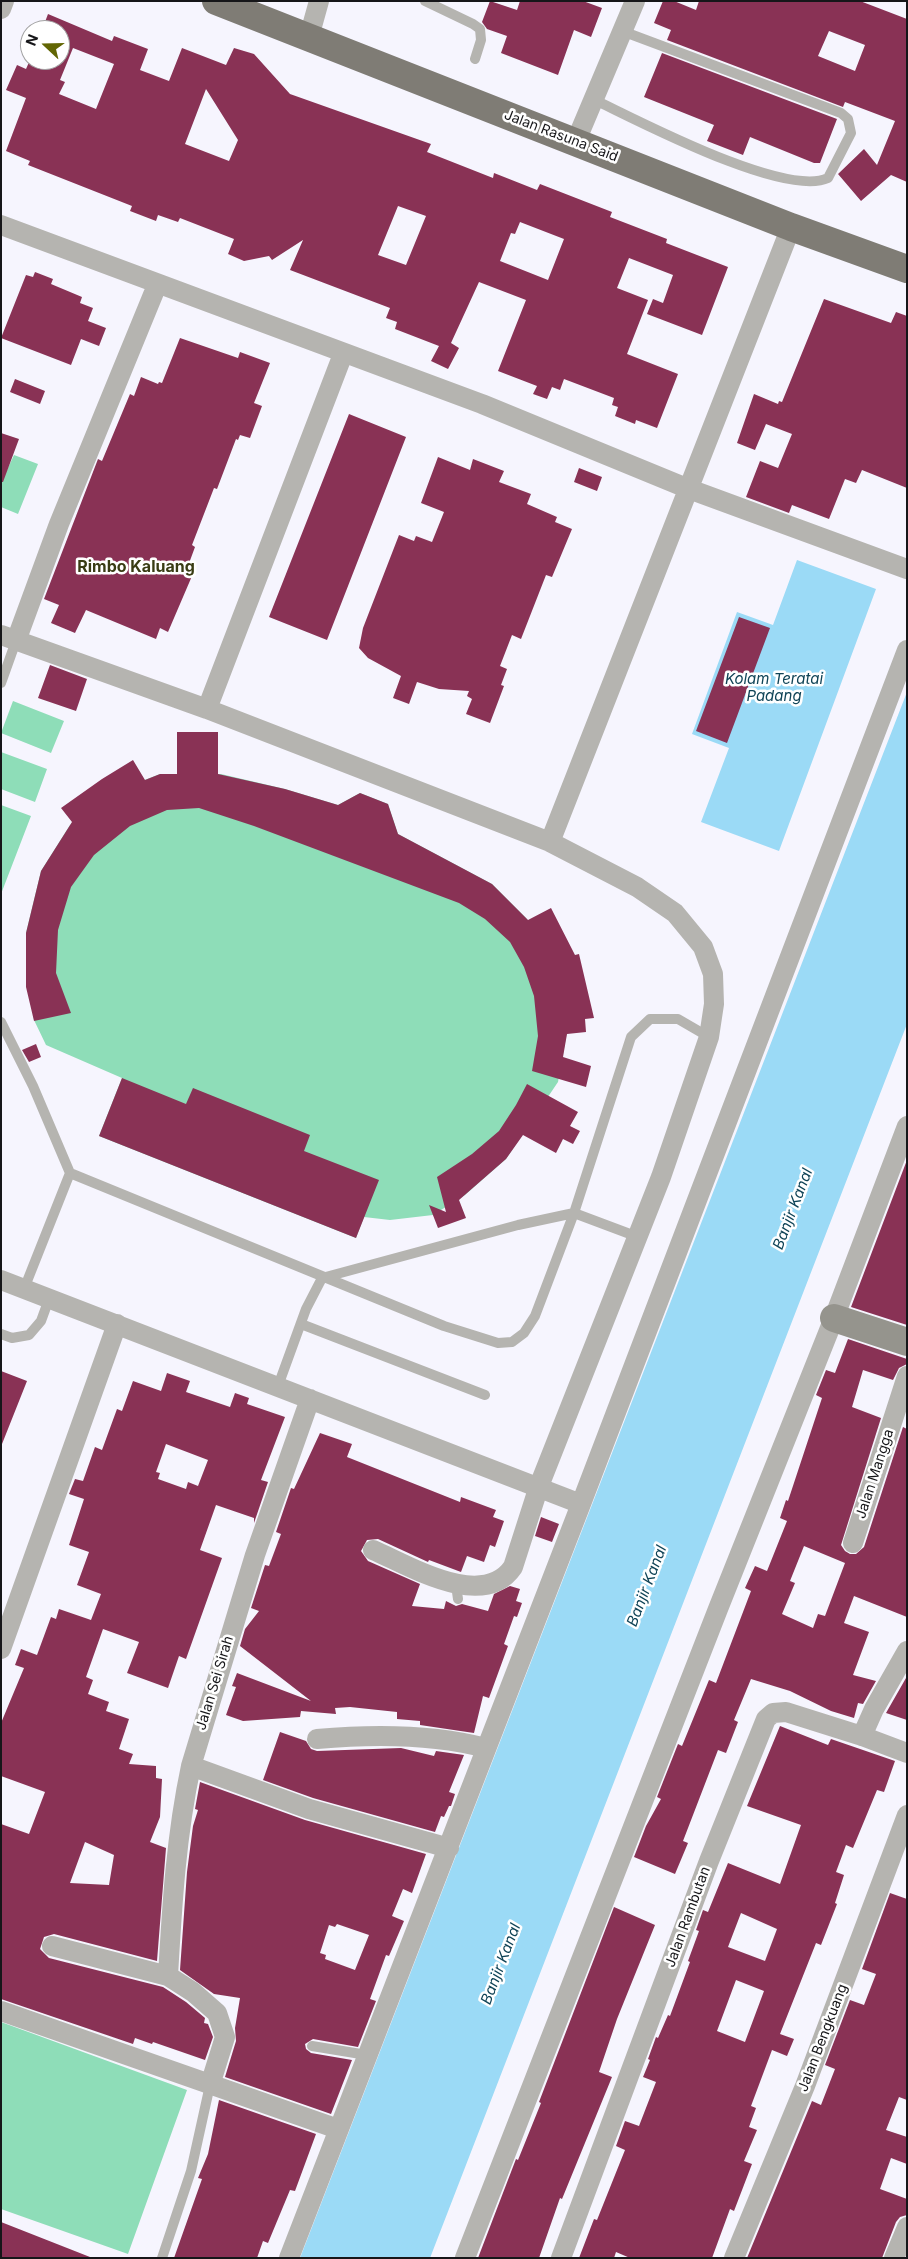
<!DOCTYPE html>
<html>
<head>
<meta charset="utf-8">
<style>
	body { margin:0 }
	#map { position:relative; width:908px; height:2259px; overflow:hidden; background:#f6f5fe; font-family:Inter,sans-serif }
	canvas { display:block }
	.frame { position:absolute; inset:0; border:2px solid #161619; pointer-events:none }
	.north { position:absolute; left:20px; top:20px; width:50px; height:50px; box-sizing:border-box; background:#fff; border:1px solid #a2a2a3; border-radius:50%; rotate:291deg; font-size:14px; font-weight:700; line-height:20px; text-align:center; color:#161619 }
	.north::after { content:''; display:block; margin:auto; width:18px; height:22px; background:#626604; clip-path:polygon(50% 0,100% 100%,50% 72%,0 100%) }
</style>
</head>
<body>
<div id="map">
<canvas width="908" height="2259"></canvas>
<div class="frame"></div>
<div class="north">N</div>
</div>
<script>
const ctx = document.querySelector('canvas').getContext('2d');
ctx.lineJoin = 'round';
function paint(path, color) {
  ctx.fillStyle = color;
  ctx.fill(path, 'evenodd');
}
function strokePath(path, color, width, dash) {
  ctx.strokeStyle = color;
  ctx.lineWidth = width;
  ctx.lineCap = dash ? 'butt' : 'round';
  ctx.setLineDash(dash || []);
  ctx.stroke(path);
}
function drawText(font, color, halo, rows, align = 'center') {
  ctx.font = font + ' Inter,sans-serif';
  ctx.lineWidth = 5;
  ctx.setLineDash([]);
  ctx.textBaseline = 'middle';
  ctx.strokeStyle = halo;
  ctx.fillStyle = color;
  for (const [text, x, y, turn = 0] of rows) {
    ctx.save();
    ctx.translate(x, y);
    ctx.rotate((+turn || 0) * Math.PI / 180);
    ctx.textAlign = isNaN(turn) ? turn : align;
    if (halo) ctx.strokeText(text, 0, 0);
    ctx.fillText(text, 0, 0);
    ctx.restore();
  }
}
paint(new Path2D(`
	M14,455l24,9 -20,50 -17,-7v-24z
	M13,701l51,20 -13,32 -50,-20z
	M1,752l46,17 -12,33 -34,-13z
	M160,774h61l64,15 53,16 22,-12 28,11 10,30 94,50 34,34 21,28 20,86 -9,50 -52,77 -41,36 -32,20 -43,5 -26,-3 -8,21 -257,-102 23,-58 -76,-33 -12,-25 -8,-87 15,-62 29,-46 36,-30z
	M1,805l30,11 -30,78z
	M1,2022l186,68 -59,164 -127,-45z`), '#8eddb8');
paint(new Path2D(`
	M797,560l79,29 -97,262 -78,-29 28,-74 -37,-14 45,-122 36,13z
	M907,692v332l-477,1234h-130z`), '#9bdaf6');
paint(new Path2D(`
	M490,1l27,9 3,-9h63l19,7 -11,29 -17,-7 -16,45 -57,-22 6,-17 -20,-7 -5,-7z
	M663,1h11l22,9 3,-9h161l47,18v163l-16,-7 -30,26 -23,-27 26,-25 13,16 18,-44 -50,-19 -2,5 -176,-67 4,-10 -17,-7zM829,31l36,14 -10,26 -37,-15z
	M48,14l64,27 2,-5 34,13 -8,21 29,11 13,-33 44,17 8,-17 20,6 36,40 141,50 -4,8 66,26 1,-5 43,17 3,-6 72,28 -2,5 57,22 -1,4 62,24 -26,68 -55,-21 6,-15 10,4 10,-28 -44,-17 -12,30 31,12 -21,54 51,20 -21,54 -21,-8 -1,4 -20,-8 3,-9 -6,-2 2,-7 -50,-19 -4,11 -8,-3 -5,12 -14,-5 4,-8 -39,-15 28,-71 -47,-18 -28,61 8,5 -11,21 -17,-8 8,-15 -44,-17 2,-7 -11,-4 4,-10 -100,-38 13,-30 -31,20 -3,-4 -25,5 -16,-7 6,-15 -54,-21 -2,4 -20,-7 -2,6 -26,-10 2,-5 -104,-41 2,-4 -24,-10 20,-53 -20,-8 11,-25 9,4 4,-9h30v-30h-18zM73,48l41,16 -18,45 -37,-15 6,-12 -5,-2zM206,89l32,51 -9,21 -44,-17zM398,206l28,10 -20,49 -28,-10zM520,222l44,17 -16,41 -48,-19 11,-28 4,1z
	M662,53l175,66 -17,44h-6l-64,-26 -7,18 -36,-14 7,-16 -70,-28z
	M35,272l18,7 -2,5 31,13 -2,6 13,5 -5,13 18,7 -7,18 -18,-7 -10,26 -70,-27 25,-63 7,2z
	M824,299l67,24 5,-11 11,4v172l-45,-18 -6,13 -11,-4 -16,40 -37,-14 -3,8 -43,-16 14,-36 18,7 14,-34 -26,-10 -11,26 -18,-7 17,-49 24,10 1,-3 3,1z
	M180,338l58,20 2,-6 30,11 -16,40 8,3 -12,32 -10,-3 -2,5 -2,-1 -19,50 -3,-1 -22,57 3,2 -7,19 7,3 -27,63 -8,-4 -4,11 -70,-29 -11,23 -24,-10 8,-18 -15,-6 54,-140 4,2 28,-67 4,2 7,-19 17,7 1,-2 3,1z
	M15,379l30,12 -5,13 -30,-12z
	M349,414l57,23 -79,203 -58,-23z
	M1,433l18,6 -16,43h-2z
	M438,457l32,13 3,-11 31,12 -5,11 32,12 -4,10 30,13 -2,5 17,7 -20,48 -6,-2 -25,64 -9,-4 -12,31 7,3 -6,16 3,1 -14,37 -24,-9 6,-15 -5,-3 2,-5 -30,-2 -22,-7 -8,22 -16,-6 8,-22 -33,-18 -9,-10 4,-20 36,-93 15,6 2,-5 16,6 12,-30 -23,-9z
	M579,468l23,9 -5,14 -23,-9z
	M739,617l31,11 -43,115 -31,-12z
	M50,665l37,14 -11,32 -38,-13z
	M177,732h41v42l67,15 53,16 22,-12 28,11 10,30 94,50 36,36 23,-12 24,47 4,-1 15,64 -9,1 1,13 -19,2 -4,23 28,9 -5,21 -54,-16 6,-35 -4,-40 -10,-29 -14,-25 -25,-23 -26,-16 -205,-77 -55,-18 -32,2 -37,16 -36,29 -23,32 -13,43 -2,43 15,40 -37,8 -8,-34v-54l15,-62 31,-49 -11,-14 41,-29 31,-19 12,20 15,-6h17z
	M36,1044l5,13 -12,5 -7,-12z
	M122,1078l64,26 7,-16 117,47 -6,16 75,29 -23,58 -257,-102z
	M527,1084l51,28 -8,14 10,5 -7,13 -10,-5 -7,14 -33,-18 -17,24 -47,41 7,18 -28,10 -9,-23 17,7 -9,-35 35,-23 27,-23 17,-26z
	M907,1160v165l-56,-18z
	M848,1339l59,20v5l-8,4 -6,12 -30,-10 -11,37 29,11 -40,127 4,6 5,3h6l8,-7 39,-120 4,2v188l-53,-21 -10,27 25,9 -16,43 23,6 -13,23 -5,-1 -4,15 -23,-7 -41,-20 -39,-12 -17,41 4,2 -12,31 -8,-3 -35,91 5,2 -13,31 -41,-17 12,-31 15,-27 -4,-2 21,-53 4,2 27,-66 7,3 35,-92 -6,-3 10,-22 12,5 20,-50 -7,-3 6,-18 2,1 34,-103 -6,-3 10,-25 9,3zM804,1546l41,17 -20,53 -7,-2 -5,14 -31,-14 13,-31 -5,-2z
	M1,1371l26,10 -25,63h-1z
	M167,1373l23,8 -4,11 44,15 5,-14 14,5 -2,6 38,13 -24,63 7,2 -14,41v-5l-38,-13 -16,45 22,8 -36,101 -7,-3 -11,32 -41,-15 12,-31 -36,-13 -17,48 7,3 -5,14 21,8 -3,9 23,8 -10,30 14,5 -4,10 27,2v12l6,1 -2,38 -10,25 16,6 -9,113 -103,-27 -10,3 -4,12 9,9 114,29 23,15 19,16 -1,5 4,1 5,13 -8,23 -52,-18 -1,2 -17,-6 -2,6 -132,-45v-175l28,10 16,-42 -44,-16v-53l23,-55 -9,-3 6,-16 16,6 14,-38 5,2 3,-10 32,11 10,-26 -24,-9 12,-33 -20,-7 15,-46 -15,-5 6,-15 8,2 12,-34 7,3 15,-41 5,2 11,-30 28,10zM166,1444l42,16 -10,26 -10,-4 -2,7 -28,-10 2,-6 -4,-1zM85,1842l29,13 -5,30 -39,-2z
	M320,1433l32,11 -5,13 113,45 1,-5 35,13 -3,7 11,4 -9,26 -5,-2 -6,17 -17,-6 -6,16 -32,-12 -1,2 -50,-23 -11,1 -6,11 7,10 52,23 -8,22 32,3 2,-8 10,5 6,-2 26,7 6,-17 16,-8 10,3 -4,12 6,2 -5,14 -3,-1 -10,28 4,2 -19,52 -6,-2 -9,37 -54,-8v-4l-23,-2v-7l-47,-5 -15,1 1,6 -35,-3 -1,6 -57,4 -17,-6 10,-28 -4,-1 5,-13 74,28 -71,-55 5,-17 14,-18 -8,-3 14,-43 4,1 12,-32 -5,-2 15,-44 3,1z
	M541,1517l18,7 -7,18 -17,-6z
	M906,1678h1v42l-21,-7z
	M780,1726l48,19 3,-6 64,22 -11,31 -7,-2 -24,58 -7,-3 -10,27 8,3 -9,28 2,1 -16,41 -5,-2 -36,91 14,5 -7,17 -15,-6 -21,56 5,2 -7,19 8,3 -13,31 8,3 -18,47 -4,-2 -18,49h-82l-14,-6 -2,6h-35l15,-39 3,1 28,-70 -9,-4 9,-25 14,5 17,-44 -13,-5 7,-17 -2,-1 8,-22 2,1 10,-23 2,1 20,-54 -2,-1 11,-30 -3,-1 7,-20 5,2 20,-49 52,21 21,-59 -54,-19zM741,1913l36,16 -12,32 -37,-14zM736,1980l28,11 -19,51 -28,-11z
	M280,1732l26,9 5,8 6,2 84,-3 33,8 2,-5 28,4 -15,37 6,2 -4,12h-2l-5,11 -3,-1 -6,16 -122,-34 -50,-18z
	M200,1782l105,38 121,34 -14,39 -9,-4 -11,27 12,5 -15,35 -3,-1 -16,44 6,2 -18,46 -45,-8 -8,5 1,5 5,4 41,7 -21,54 -106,-37 11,-36 -1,-13 5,-30 -26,-4 -34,-24 7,-98 6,-46 5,-16 -3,-1zM337,1924l32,11 -14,35 -30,-11 1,-4 -6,-2 9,-28 6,2z
	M890,1893l17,6v201l-8,-3 -13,33 21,7v27l-16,-6 -11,31 27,10v16l-7,2 -4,5 -14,36h-135l65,-157 9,4 14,-36 -10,-4 25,-65 14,5 12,-31 -14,-5z
	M614,1907l41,18 -38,94 -18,53 13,5 -50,122 -2,-1 -21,60h-61l38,-99 2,1 23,-57 -2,-1z
	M219,2100l97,34 -21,57 -5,-1 -22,53 -5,-2 -6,17h-83l28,-79 -4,-1 10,-24z
	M1,2222l89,35 -1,1h-88z`), '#893255');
strokePath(new Path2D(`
	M425,1l48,23 7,5 1,11 -6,19
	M595,100c44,21 190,98 233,78l23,-45 -3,-14 -7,-6 -219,-82
	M1,683l15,-42
	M1,1022l32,64 37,87 374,153 54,17 14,-1 12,-9 11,-17 39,-103 57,-176 19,-18h28l31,18
	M24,1289l46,-116
	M301,1324l184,71
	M1,1334l11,4 17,-3 12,-14 8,-22
	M278,1386l28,-77 16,-31 196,-53 56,-12 64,24
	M456,1585l2,14
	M312,2046l55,9
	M162,2258l29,-87 19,-86`), '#b5b4b0', 10);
strokePath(new Path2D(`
	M1,9l3,-8
	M309,37l10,-36
	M576,141l59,-140
	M1,225l481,179 207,85 218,80
	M1,635l206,74 343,133 87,45 38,26 28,34 10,27 1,30 -5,33 -48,140 -122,309 -26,81c-30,44 -103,-1 -140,-17
	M16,641l43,-117 98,-239
	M207,709l136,-355
	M550,842l241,-615
	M1,1280l580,224
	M853,1543l54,-167
	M1,1649l116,-325
	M862,1736l12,-27 33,-58
	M317,1739c55,-5 116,-5 169,9
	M191,1766l118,43 140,39
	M52,1946l116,30 25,16 24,21 8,24 -15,48
	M168,1976c4,-70 8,-140 23,-210l64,-211 55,-156
	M1,2011l337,118
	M289,2258l292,-754 326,-854
	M465,2258l253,-649 116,-291 73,-192
	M561,2258l148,-397 57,-142 7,-6 13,-1 76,24 45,17
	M734,2258l71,-172 102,-271
	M894,2258l13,-31`), '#b5b4b0', 20);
strokePath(new Path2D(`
	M834,1318l73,24`), '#95948d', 28);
strokePath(new Path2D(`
	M216,1l575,226 116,42`), '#7f7c75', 28);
drawText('14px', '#161619', '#fff', [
	["Jalan Rasuna Said",561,136,21],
	["Jalan Mangga",875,1474,-72],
	["Jalan Sei Sirah",215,1683,-73],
	["Jalan Rambutan",688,1917,-70],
	["Jalan Bengkuang",823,2038,-69]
]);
drawText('italic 15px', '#104457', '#fff', [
	["Kolam Teratai",774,679],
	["Padang",774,696],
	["Banjir Kanal",793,1209,-69],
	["Banjir Kanal",647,1586,-69],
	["Banjir Kanal",501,1964,-69]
]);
drawText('bold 16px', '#393c14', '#fff', [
	["Rimbo Kaluang",136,567]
]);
</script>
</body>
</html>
